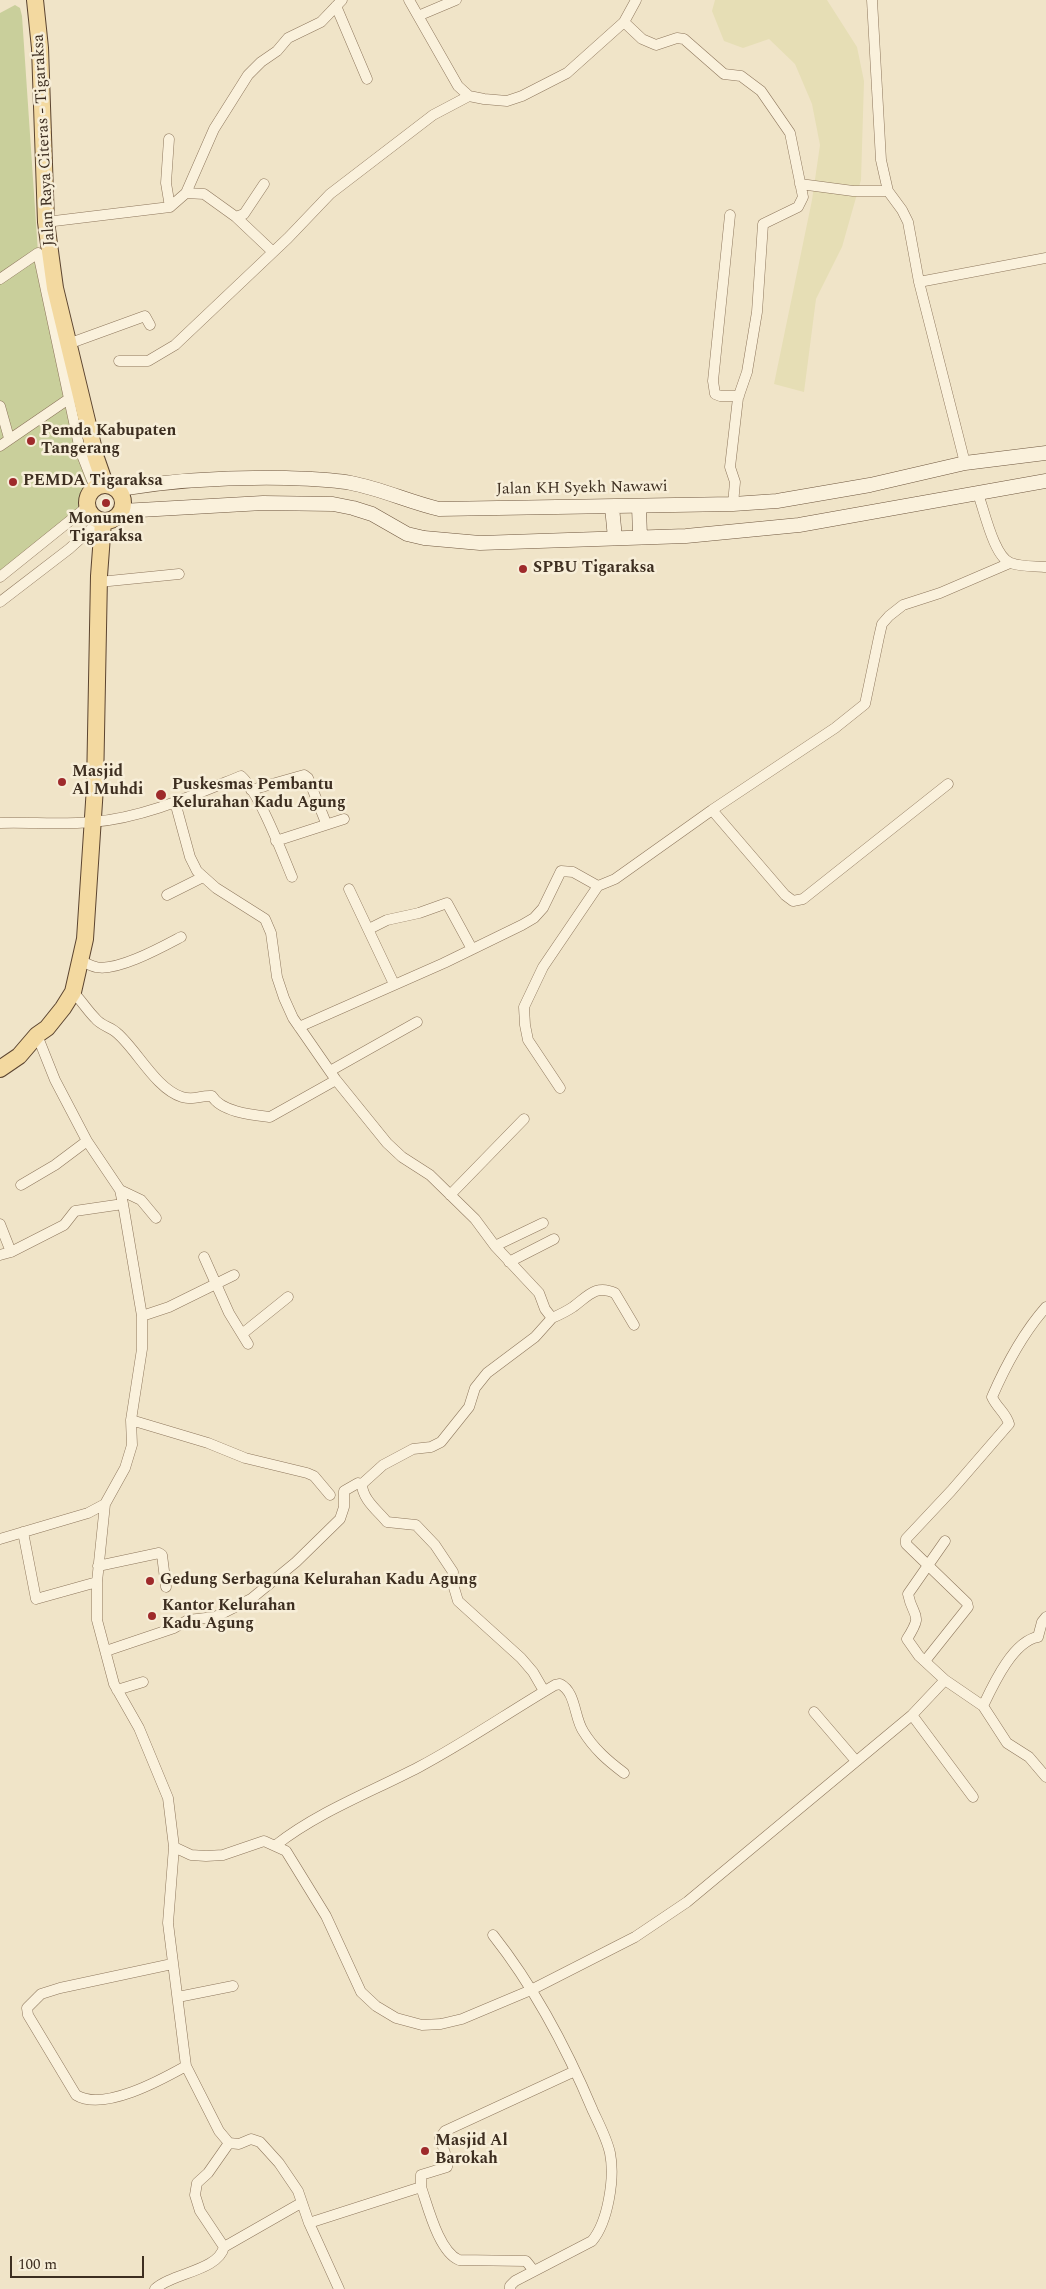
<!DOCTYPE html>
<html>
<head>
<meta charset="utf-8">
<style>
	body { margin:0 }
	#map { position:relative; width:1046px; height:2289px; overflow:hidden; background:#f0e4c8; font-family:Spectral,serif }
	canvas { display:block }
	.scale { position:absolute; left:10px; top:2256px; width:134px; height:22px; box-sizing:border-box; border:2px solid #3d2e20; border-top:0; padding-left:6px; font-size:15px; line-height:18px; white-space:nowrap; color:#3d2e20; -webkit-text-stroke:4px #f7eed8; paint-order:stroke }
</style>
</head>
<body>
<div id="map">
<canvas width="1046" height="2289"></canvas>
<div class="scale">100 m</div>
</div>
<script>
const ctx = document.querySelector('canvas').getContext('2d');
ctx.lineJoin = 'round';
function paint(path, color) {
  ctx.fillStyle = color;
  ctx.fill(path, 'evenodd');
}
function strokePath(path, color, width, dash) {
  ctx.strokeStyle = color;
  ctx.lineWidth = width;
  ctx.lineCap = dash ? 'butt' : 'round';
  ctx.setLineDash(dash || []);
  ctx.stroke(path);
}
function drawText(font, color, halo, rows, align = 'center') {
  ctx.font = font + ' Spectral,serif';
  ctx.lineWidth = 5;
  ctx.setLineDash([]);
  ctx.textBaseline = 'middle';
  ctx.strokeStyle = halo;
  ctx.fillStyle = color;
  for (const [text, x, y, turn = 0] of rows) {
    ctx.save();
    ctx.translate(x, y);
    ctx.rotate((+turn || 0) * Math.PI / 180);
    ctx.textAlign = isNaN(turn) ? turn : align;
    if (halo) ctx.strokeText(text, 0, 0);
    ctx.fillText(text, 0, 0);
    ctx.restore();
  }
}
paint(new Path2D(`
	M715,0h112l30,47 7,34 -3,99 -19,67 -26,52 -12,93 -30,-8 38,-184 8,-55 -8,-41 -17,-40 -26,-25 -26,9 -19,-7 -12,-30z`), '#e6deb5');
paint(new Path2D(`
	M15,5l5,3 2,8 16,237 32,145 25,90 -8,12v7l-87,70v-564z`), '#c9cf9b');
const street = new Path2D(`
	M409,0l49,86 11,10 15,3 23,2 15,-5 45,-23 57,-51 12,-22
	M872,0l9,160 7,31 14,19 6,12 11,60 46,181
	M336,6l31,73
	M418,16l38,-16
	M624,22l18,17 14,6 21,-7 7,1 40,35 17,2 20,15 29,42 13,64 -5,10 -35,17 -6,88 -10,60 -9,26 -8,69 5,15 -2,22
	M169,139l-3,44 4,24
	M800,184l53,7h35
	M186,193l18,1 32,23 8,-3 20,-30
	M730,215l-17,166 2,13 5,2h19
	M236,217l37,35
	M46,222l124,-15 16,-14 28,-64 34,-54 13,-13 16,-11 11,-13 33,-16 21,-22
	M0,279l38,-26 42,197 15,38
	M919,282l127,-24
	M68,344l77,-28 5,9
	M119,361h29l27,-16 113,-107 42,-44 103,-79 36,-19
	M0,406l9,32
	M0,446l70,-48
	M978,494c6,15 16,64 33,69 10,4 24,3 35,4
	M0,577l87,-70
	M99,582l80,-8
	M0,602l69,-53 31,-28
	M251,790l53,-15 4,3 18,45
	M175,802l15,55 7,14 19,17 49,31 6,14 6,44 7,21 9,20 43,62 51,63 15,14 28,18 45,44 20,27 44,47 6,16 7,9c7,-3 15,-7 21,-11 15,-11 23,-23 42,-14l19,32
	M712,810l73,85 8,6 10,-2 145,-115
	M0,823c30,-1 62,2 92,-1 51,-4 102,-27 149,-46 18,16 41,77 51,101
	M276,841l68,-22
	M349,889l45,95
	M167,895l36,-18
	M369,929l18,-9 32,-7 28,-10 25,46
	M81,961c5,2 10,5 15,6 21,5 66,-20 85,-30
	M73,992c8,8 14,18 22,26 6,8 16,9 22,15 20,17 39,56 65,64 13,4 18,-2 30,-1 9,16 41,19 58,21l66,-37
	M299,1027l145,-64 78,-38 12,-7 9,-10 18,-37 12,1 25,14 17,-7 97,-69 123,-82 30,-24 14,-67 3,-13 7,-8 14,-11 37,-12 70,-30
	M37,1035l18,45 32,61 33,49 3,14 19,112v33l-11,71 1,25 -7,23 -20,36 -8,78v38l17,64 25,44 29,70 6,49 -6,76 18,143 33,65 10,12 -21,30 -11,10 -2,12 5,16 24,36c-6,24 -52,26 -69,42
	M330,1071l87,-49
	M560,1088l-32,-48 -3,-15 -1,-18 19,-40 55,-81
	M21,1185l34,-20 32,-24
	M120,1190l21,10 15,18
	M450,1195l74,-76
	M0,1224l11,28
	M495,1246l48,-23
	M0,1255l11,-3 53,-27 11,-14 48,-7
	M204,1257l25,56 19,31
	M509,1262l45,-23
	M142,1316l27,-9 65,-32
	M242,1334l46,-37
	M131,1420l77,23 37,15 62,15 7,3 16,19
	M23,1532l13,67 61,-17
	M0,1539l88,-26 17,-9
	M945,1541l-37,53c5,25 16,18 -1,45l12,17 26,24
	M98,1566l61,-13 3,2 4,32
	M106,1651l68,-23 14,-8 27,-3 36,-18 45,-37 44,-43 4,-12v-16l14,-8 4,1
	M925,1661l43,-54 -1,-4 -61,-59v-5l45,-48 58,-67c-3,-11 -12,-16 -17,-27 13,-30 32,-65 54,-90
	M117,1690l26,-8
	M544,1691l-11,-19 -12,-14 -63,-57 -6,-20 1,-9 -18,-27 -19,-20 -29,-3c-9,-11 -25,-23 -25,-38l21,-19 30,-16 18,-2 10,-5 28,-35 6,-19 12,-15 48,-36 17,-19
	M983,1706l24,37 22,14 17,20
	M814,1712l42,49
	M912,1715l61,82
	M276,1845c42,-33 95,-53 143,-78 47,-25 90,-55 136,-82l5,-1c16,8 14,33 23,47 11,18 25,30 41,42
	M174,1847l17,8 15,1 17,-1 41,-14 22,10 40,65 35,76 15,14 20,12 26,7 19,-1 21,-5 69,-29 104,-53 52,-35 225,-187 33,-35 38,26c10,-21 30,-65 55,-69l4,-15 4,-5
	M493,1935c41,52 74,114 100,176 6,13 14,28 17,42 5,25 -2,69 -18,88l-77,40 -5,5v3
	M172,1964l-112,24 -19,6 -14,14 1,7 48,80c27,17 85,-15 110,-29
	M178,1997l55,-11
	M229,2143l10,1 12,-5 9,3 19,21 19,28 11,32 30,66
	M421,2187c7,20 18,65 38,73l67,1 8,10
	M309,2223l112,-36v-12l26,-8 1,-5 -8,-24 5,-7 130,-60
	M224,2247l77,-44`);
const secondary = new Path2D(`
	M119,489c56,-9 111,-12 167,-11 22,1 44,1 65,5 31,6 58,19 88,26l294,-5 44,-3 93,-16 95,-22 81,-10
	M639,506l1,31
	M612,507l3,31
	M122,511l141,-8 70,1 20,4 19,6 35,20 17,4 56,5 206,-7 113,-11 247,-44`);
const primary = new Path2D(`
	M35,0l5,48 6,174 9,66 41,170 9,26
	M87 503a18 18 0 1 1 36 0a18 18 0 1 1-36 0Z
	M0,1069l19,-13 18,-21 10,-7 16,-20 10,-16 12,-53 10,-152 4,-211 4,-54`);
strokePath(street, '#8d765c', 11);
strokePath(secondary, '#6f573f', 15);
strokePath(primary, '#5b4430', 18);
strokePath(street, '#faf1dc', 10);
strokePath(secondary, '#faf1dc', 14);
strokePath(primary, '#f3d9a0', 16);
for (const [x, y, r, color] of [
	[31,441,5,"#9e2a2b"],
	[13,482,5,"#9e2a2b"],
	[106,503,5,"#9e2a2b"],
	[523,569,5,"#9e2a2b"],
	[62,782,5,"#9e2a2b"],
	[161,795,6,"#9e2a2b"],
	[150,1581,5,"#9e2a2b"],
	[152,1616,5,"#9e2a2b"],
	[425,2151,5,"#9e2a2b"]
]) {
  const dot = new Path2D();
  dot.arc(x, y, r, 0, 2 * Math.PI);
  ctx.fillStyle = color;
  ctx.fill(dot);
  strokePath(dot, '#f7eed8', 2);
}
drawText('16px', '#3d2e20', '#f7eed8', [
	["Jalan Raya Citeras - Tigaraksa",45,140,-93],
	["Jalan KH Syekh Nawawi",582,489,-1]
]);
drawText('bold 16px', '#3d2e20', '#f7eed8', [
	["Pemda Kabupaten",41,432],
	["Tangerang",41,450],
	["PEMDA Tigaraksa",23,482],
	["Monumen",106,520,"center"],
	["Tigaraksa",106,538,"center"],
	["SPBU Tigaraksa",533,569],
	["Masjid",72,773],
	["Al Muhdi",72,791],
	["Puskesmas Pembantu",172,786],
	["Kelurahan Kadu Agung",172,804],
	["Gedung Serbaguna Kelurahan Kadu Agung",160,1581],
	["Kantor Kelurahan",162,1607],
	["Kadu Agung",162,1625],
	["Masjid Al",435,2142],
	["Barokah",435,2160]
], 'left');
</script>
</body>
</html>
